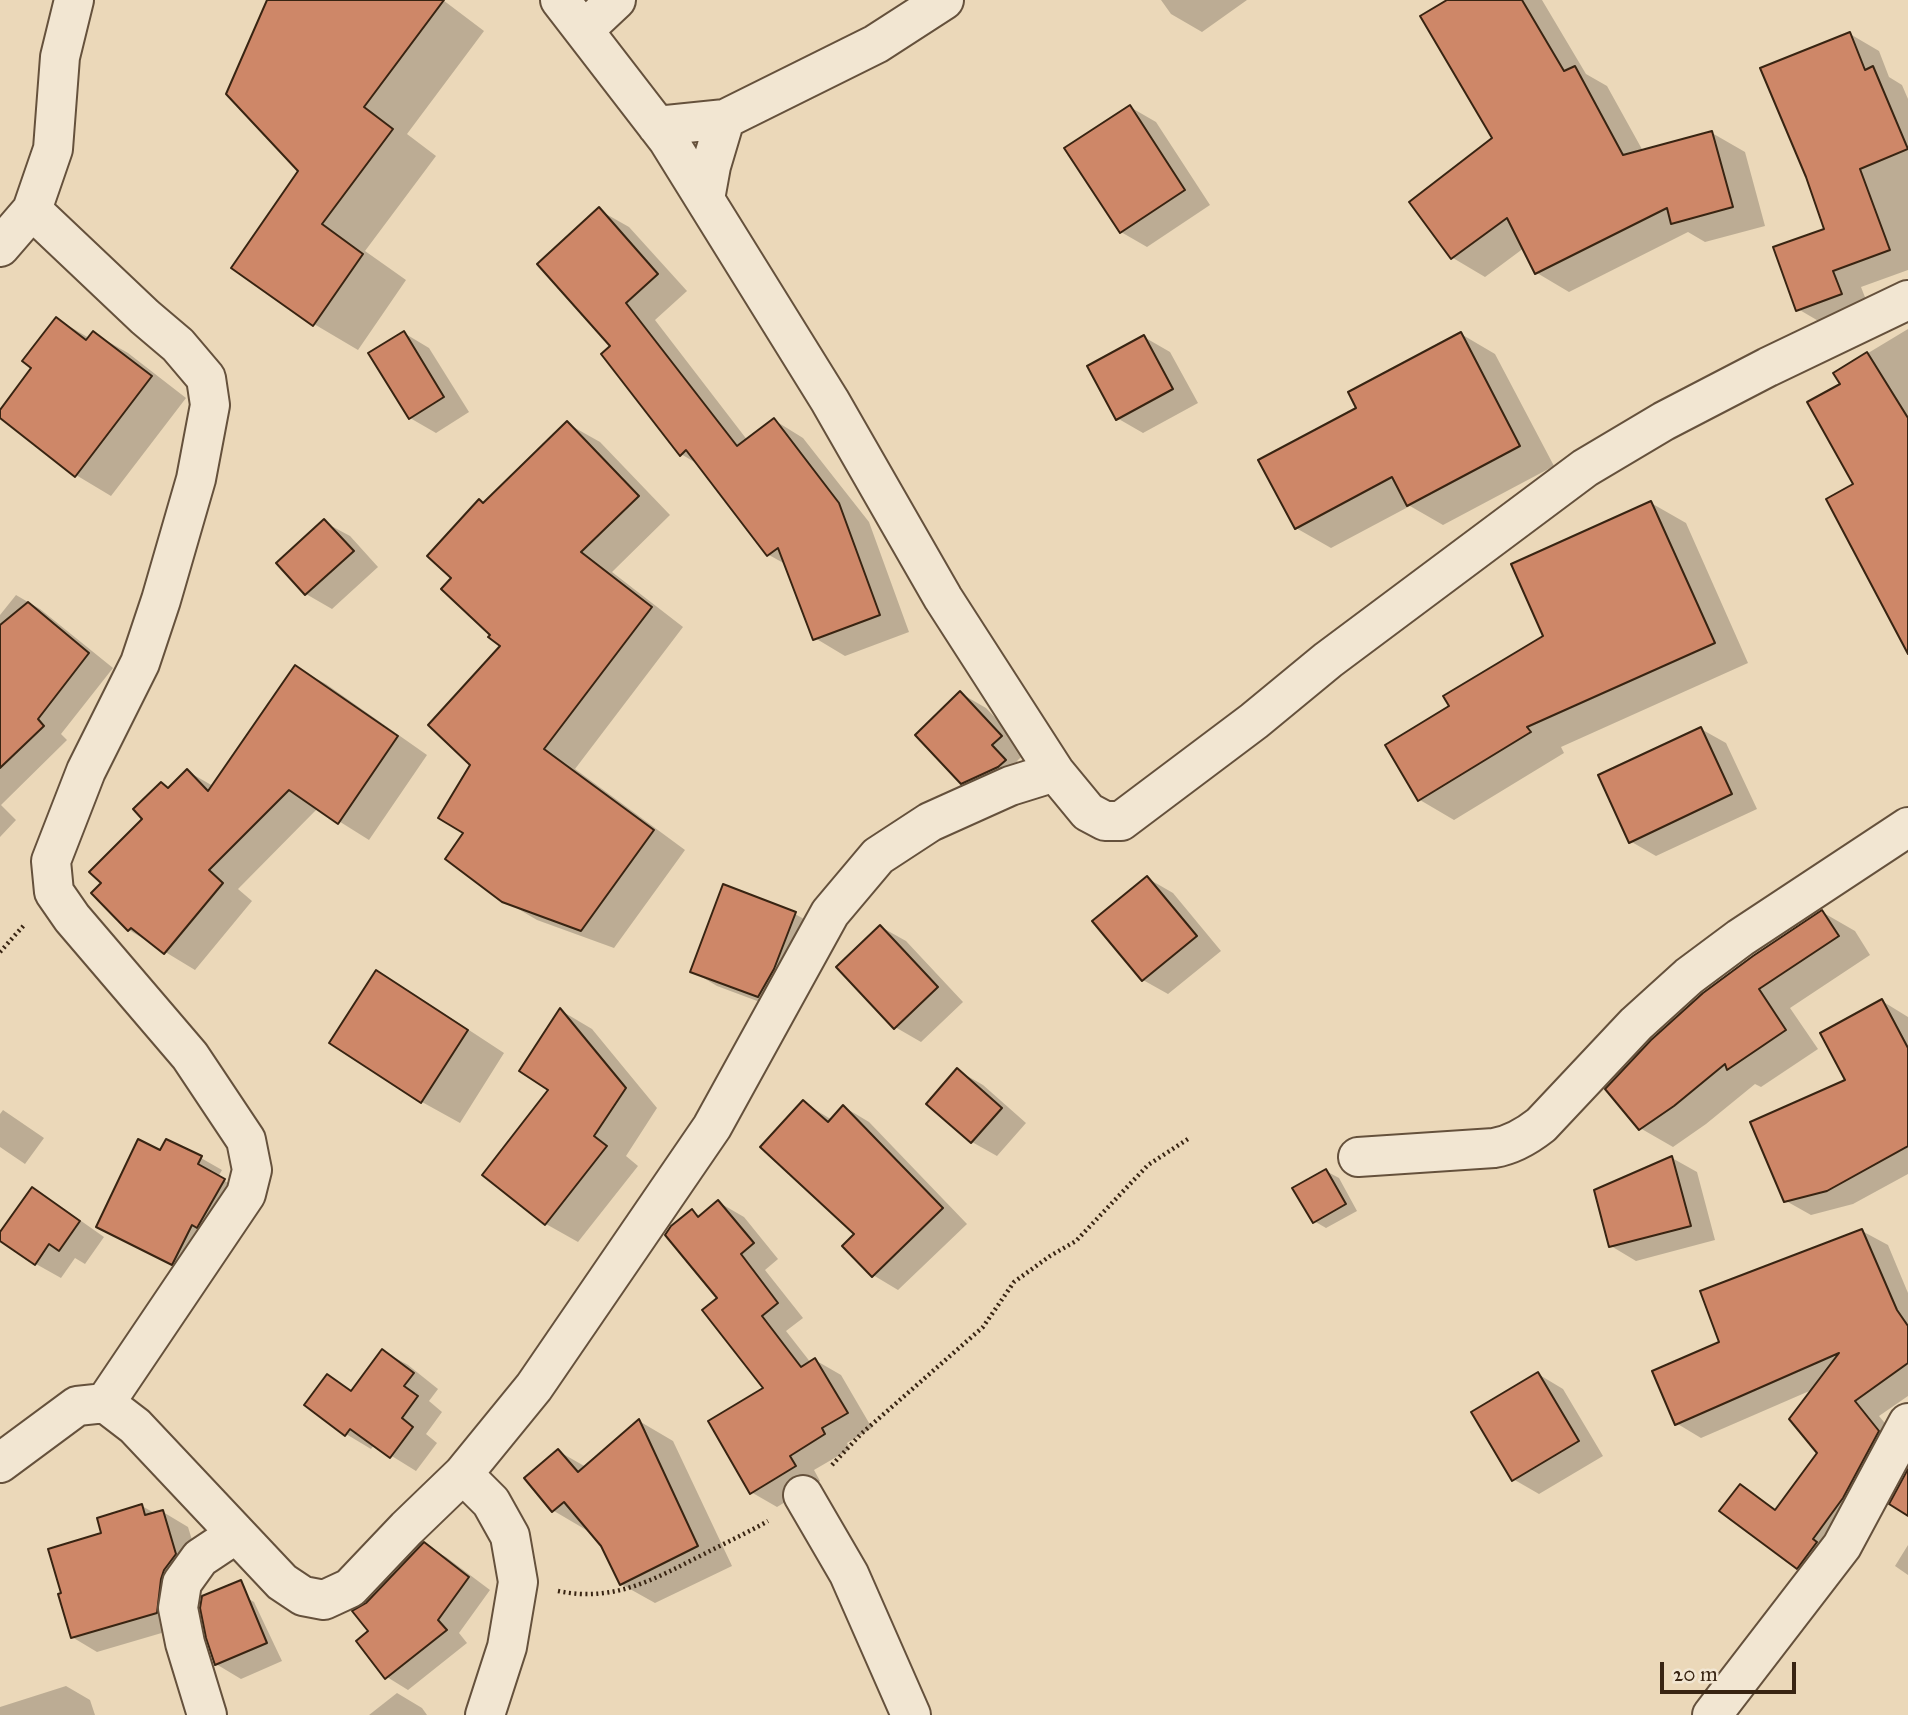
<!DOCTYPE html>
<html>
<head>
<meta charset="utf-8">
<style>
	body { margin:0 }
	#map { position:relative; width:1908px; height:1715px; overflow:hidden; background:#ebd8b9; font-family:"IM FELL Great Primer",serif }
	canvas { display:block }
	.scale { position:absolute; left:1660px; top:1662px; width:136px; height:32px; box-sizing:border-box; border:4px solid #382412; border-top:0; padding-left:9px; font-size:21px; line-height:24px; white-space:nowrap; color:#382412; -webkit-text-stroke:5px #f2e6d2; paint-order:stroke }
</style>
</head>
<body>
<div id="map">
<canvas width="1908" height="1715"></canvas>
<div class="scale">20 m</div>
</div>
<script>
const ctx = document.querySelector('canvas').getContext('2d');
ctx.lineJoin = 'round';
function paint(path, color) {
  ctx.fillStyle = color;
  ctx.fill(path, 'evenodd');
}
function strokePath(path, color, width, dash) {
  ctx.strokeStyle = color;
  ctx.lineWidth = width;
  ctx.lineCap = dash ? 'butt' : 'round';
  ctx.setLineDash(dash || []);
  ctx.stroke(path);
}
paint(new Path2D(`
	M269,0h174l41,31 -77,103 29,22 -71,95 41,29 -48,70 -44,-26 -13,-153z
	M1161,0h86l-45,32 -31,-18z
	M1451,0h91l44,74 21,12 36,65 69,-18 33,19 20,74 -60,16 -17,-10 -119,60 -32,-19 -13,-25 -39,29 -32,-19 -41,-56 82,-63z
	M1850,34l29,17 10,26 13,8 6,14v171l-47,17 9,23 -43,16 -29,-17 28,-79z
	M1130,107l26,15 54,83 -63,42 -26,-15 -54,-84z
	M599,210l30,17 58,64 -32,29 93,121 26,-21 29,18 66,84 40,110 -64,24 -30,-18 -28,-73 -18,-10 -68,-89 -20,-12 -68,-107z
	M57,319l32,19 4,-5 35,20 58,45 -75,98 -35,-21 -76,-59v-3l34,-45z
	M1908,329v321l-53,-165 -13,-100 -7,-12z
	M404,333l25,15 40,64 -33,21 -26,-15z
	M1461,334l34,20 59,112 -111,59 -33,-19 -79,42 -35,-20 63,-119z
	M1144,337l26,15 28,51 -55,30 -26,-15z
	M568,424l32,18 70,73 -58,57 71,55 -108,142 110,81 -71,98 -77,-28 -34,-20 -37,-67 6,-68 31,-119 -11,-11 -38,-57 26,-77 5,3z
	M1651,503l35,20 62,140 -187,84 3,6 -110,67 -34,-20 32,-94 93,-69z
	M324,522l26,14 28,31 -46,42 -26,-15 -27,-31z
	M16,595l24,14 73,59 -52,66 6,6 -66,65 15,15 -16,17v-222z
	M295,667l31,17 101,71 -58,85 -51,-32 -80,81 14,12 -57,69 -66,-40 -26,-47 41,-64 43,-48 26,15z
	M960,693l26,15 41,43 -10,10 13,14 -42,22 -26,-14z
	M1701,729l25,14 31,66 -101,47 -26,-15z
	M1147,878l26,15 48,58 -53,43 -25,-14z
	M1822,912l33,19 15,24 -80,53 28,41 -57,38 -6,-3 -49,40 -33,23 -33,-19z
	M795,914l25,14 -36,83 -67,-25 -25,-15z
	M881,927l25,14 57,61 -42,40 -26,-15z
	M377,972l37,22 90,59 -44,70 -38,-21 -90,-59z
	M1882,1001l26,16v157l-55,30 -42,11 -25,-14 62,-120z
	M560,1010l32,19 65,79 -31,48 12,10 -60,76 -32,-18 -62,-49 67,-86z
	M957,1070l26,15 43,38 -29,33 -25,-14z
	M803,1102l29,18 12,-13 25,15 98,102 -69,66 -25,-15z
	M3,1110l41,28 -19,26 -25,-17v-33z
	M161,1153l40,5 21,12 -4,7 27,16 -52,82 -74,-37z
	M1672,1158l25,14 18,68 -79,21 -25,-15z
	M1326,1171l13,7 18,33 -31,17 -12,-7z
	M32,1189l25,15 47,33 -19,27 -10,-6 -14,20 -25,-14 -36,-25v-3z
	M718,1202l26,15 34,42 -13,11 38,48 -17,13 25,32 4,-3 26,15 31,53 -25,15 3,6 -36,21 6,11 -43,26 -26,-15 15,-104 -47,-89 -27,-88 10,6z
	M1862,1231l26,14 20,48v103l-29,20 25,30 -81,136 -25,-14 -58,-82 37,24 42,-58 -5,-63 -113,49 -25,-15 45,-80z
	M383,1351l25,14 30,24 -9,12 13,11 -16,22 11,9 -21,28 -42,-26 -3,4 -25,-15 -18,-57 25,14z
	M1538,1374l25,15 40,67 -64,38 -26,-15z
	M639,1421l34,20 59,125 -77,37 -34,-19 -18,-39 -14,-16 -1,2 -34,-20 -28,-32 32,-28 28,16z
	M142,1506l14,8 7,-2 25,15 13,42 -19,58 -85,25 -25,-15 -9,-43 40,-60z
	M424,1545l22,12 44,33 -31,43 8,10 -59,47 -21,-13 -17,-46 -3,-26z
	M1908,1545v30l-13,-9z
	M229,1587l25,15 28,59 -41,18 -25,-15z
	M66,1686l24,14 5,15h-95v-8z
	M397,1693l25,15 5,7h-58z`), '#0003');
const building = new Path2D(`
	M267,0h177l-80,107 29,22 -71,95 41,30 -50,72 -82,-58 67,-97 -72,-77z
	M1447,0h75l42,71 11,-5 48,89 89,-24 21,76 -62,17 -4,-16 -132,66 -28,-56 -56,41 -42,-57 83,-64 -72,-122z
	M1850,32l15,38 8,-4 35,83 -48,20 30,81 -57,21 9,23 -46,17 -23,-64 51,-18 -18,-52 -46,-109z
	M1130,105l55,85 -65,43 -56,-85z
	M599,207l59,67 -32,29 111,143 37,-28 65,85 41,112 -67,25 -35,-92 -11,8 -81,-106 -6,6 -79,-102 9,-8 -73,-82z
	M56,317l30,23 7,-9 59,45 -77,101 -75,-59v-8l31,-42 -9,-7z
	M404,331l40,66 -35,22 -41,-66z
	M1461,332l59,114 -113,60 -15,-29 -97,52 -37,-69 98,-52 -8,-16z
	M1144,335l29,54 -57,31 -29,-54z
	M1867,352l41,66v236l-82,-155 27,-15 -46,-82 33,-18 -7,-11z
	M567,421l72,75 -58,56 71,55 -108,142 110,81 -73,101 -79,-29 -57,-43 18,-26 -25,-15 32,-53 -42,-40 72,-79 -12,-9 2,-2 -49,-46 10,-11 -24,-22 52,-57 4,4z
	M1651,501l64,142 -188,84 4,5 -113,69 -33,-56 64,-39 -6,-10 100,-60 -32,-72z
	M324,519l30,32 -49,44 -29,-32z
	M28,602l61,51 -51,66 6,7 -44,42v-143z
	M295,665l103,71 -60,88 -49,-34 -80,80 14,13 -59,71 -33,-26 -3,3 -37,-38 10,-10 -12,-11 53,-53 -9,-10 28,-27 7,6 19,-19 21,22z
	M960,691l42,45 -10,9 14,15 -8,7 -37,17 -46,-49z
	M1701,727l31,67 -103,49 -31,-68z
	M1147,876l50,60 -55,45 -50,-60z
	M723,884l73,28 -22,57 -16,28 -68,-25z
	M1822,910l17,26 -80,53 27,41 -59,40 -2,-6 -51,42 -35,24 -34,-41 46,-49 52,-47 50,-37z
	M880,925l58,62 -44,42 -58,-62z
	M376,970l92,60 -47,73 -92,-60z
	M1882,999l26,49v98l-81,45 -43,11 -34,-80 95,-42 -25,-47z
	M560,1008l66,80 -32,48 13,10 -62,79 -63,-50 66,-85 -29,-19z
	M957,1068l45,40 -31,35 -45,-39z
	M803,1100l25,22 15,-17 100,103 -71,69 -30,-31 12,-12 -94,-87z
	M138,1139l22,11 6,-11 36,17 -4,8 27,15 -28,49 -5,-3 -20,40 -76,-38z
	M1672,1156l19,70 -82,21 -15,-57z
	M1326,1169l20,35 -33,19 -21,-35z
	M32,1187l48,34 -21,30 -10,-7 -14,21 -35,-24v-9z
	M718,1200l36,43 -13,11 37,49 -16,13 39,51 14,-9 33,55 -26,15 3,6 -35,22 6,10 -46,28 -42,-73 55,-33 -61,-78 15,-12 -52,-63 6,-9 21,-17 6,8z
	M1862,1229l35,81 11,16v37l-53,38 24,30 -36,67 -30,41 4,3 -20,27 -78,-58 21,-27 35,26 42,-57 -28,-34 50,-66 -164,72 -23,-54 67,-29 -19,-51z
	M382,1349l32,24 -10,13 14,10 -16,22 11,9 -23,31 -40,-29 -5,7 -41,-31 23,-31 24,17z
	M1538,1372l41,69 -67,40 -41,-69z
	M639,1419l59,127 -78,39 -19,-39 -37,-44 -12,10 -28,-34 34,-29 20,23z
	M1908,1469v47l-19,-12z
	M142,1504l3,11 18,-5 13,44 -12,16 -3,9 -4,34 -86,25 -13,-44 3,-1 -13,-44 53,-16 -4,-15z
	M424,1542l45,35 -31,43 9,10 -62,49 -29,-38 12,-10 -16,-20 14,-8z
	M241,1580l26,63 -52,22 -9,-27 -6,-30 2,-12z`);
paint(building, '#ce8768');
strokePath(building, '#382412', 2);
const minor = new Path2D(`
	M560,0l108,140 162,261 113,197 112,174 33,40 17,9h16l133,-100 74,-61 257,-192 79,-47 104,-54 140,-67
	M584,30l32,-30
	M657,126l68,-7 151,-75 68,-44
	M705,199l6,-33 14,-47
	M32,210l113,107 33,28 28,33 4,27 -14,74 -35,121 -21,63 -54,108 -35,90 3,31 18,26 118,138 56,84 6,30 -6,24 -141,209
	M0,247l32,-37 21,-61 7,-92 14,-57
	M1358,1157l136,-9c18,-3 33,-12 47,-23l95,-101 53,-48 51,-38 168,-111
	M0,1463l77,-57 28,-3 30,23 147,156 21,14 21,4 26,-12 57,-60 56,-54 71,-87 178,-260 118,-214 48,-57 52,-34 80,-36 45,-14
	M463,1474l28,28 19,34 8,46 -11,65 -22,68
	M803,1495l46,79 62,141
	M207,1715l-22,-72 -7,-35 4,-25 18,-25 36,-24
	M1712,1715l130,-169 66,-123`);
strokePath(minor, '#65513c', 42);
strokePath(new Path2D(`
	M0,952l25,-28
	M832,1465l29,-31 122,-107 31,-45 36,-26 26,-15 72,-76 40,-26
	M558,1591c57,12 98,-13 146,-37 21,-11 43,-21 64,-33`), '#382412', 4.5, [2, 3.5]);
strokePath(minor, '#f2e6d2', 38);
</script>
</body>
</html>
